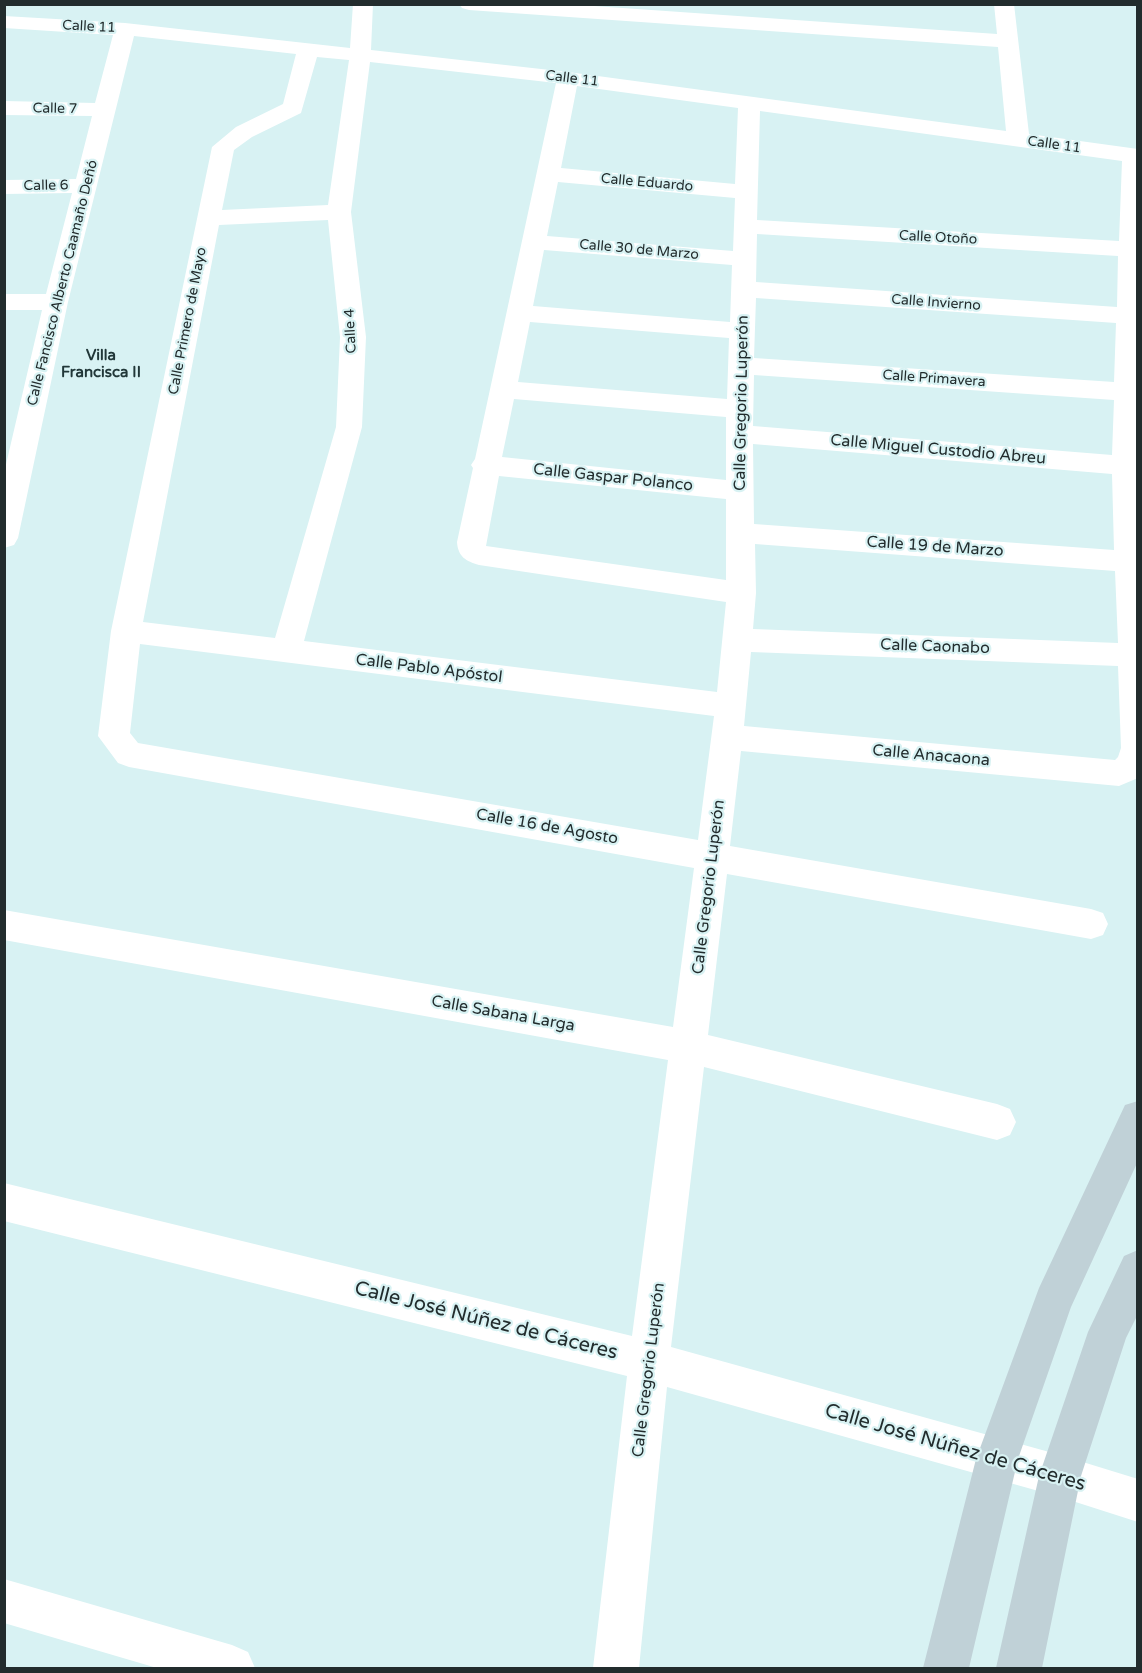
<!DOCTYPE html>
<html>
<head>
<meta charset="utf-8">
<style>
	body { margin:0 }
	#map { position:relative; width:1142px; height:1673px; overflow:hidden; background:#d8f2f3; font-family:"Varela Round",sans-serif }
	canvas { display:block }
	.frame { position:absolute; inset:0; border:6px solid #222c2d; pointer-events:none }
</style>
</head>
<body>
<div id="map">
<canvas width="1142" height="1673"></canvas>
<div class="frame"></div>
</div>
<script>
const ctx = document.querySelector('canvas').getContext('2d');
ctx.lineJoin = 'round';
function paint(path, color) {
  ctx.fillStyle = color;
  ctx.fill(path, 'evenodd');
}
function drawText(font, color, halo, rows, align = 'center') {
  ctx.font = font + ' "Varela Round",sans-serif';
  ctx.lineWidth = 4.5;
  ctx.setLineDash([]);
  ctx.textBaseline = 'middle';
  ctx.strokeStyle = halo;
  ctx.fillStyle = color;
  for (const [text, x, y, turn = 0] of rows) {
    ctx.save();
    ctx.translate(x, y);
    ctx.rotate((+turn || 0) * Math.PI / 180);
    ctx.textAlign = isNaN(turn) ? turn : align;
    if (halo) ctx.strokeText(text, 0, 0);
    ctx.fillText(text, 0, 0);
    ctx.restore();
  }
}
paint(new Path2D(`
	M353,4h20l-2,46 197,22 438,59 -8,-84 -529,-37 -7,-2 -3,-4h106l432,30 -3,-30h20l15,130 109,15v629l-19,8 -378,-35 -11,95 361,63 12,4 5,11 -5,11 -12,4 -364,-65 -19,161 289,69 13,5 6,13 -6,13 -13,5 -293,-73 -33,280 389,108 78,24v43l-78,-25 -393,-110 -28,281h-46l34,-292 -623,-155v-38l628,153 36,-276 -664,-120v-30l669,117 21,-159 -565,-101 -11,-4 -20,-27 13,-105 101,-484 24,-20 47,-23 13,-50 -162,-18 -66,266 -50,236 -4,7 -10,3v-75l38,-163h-38v-16h42l26,-101 -68,1v-14l72,-1 16,-63 -88,-1v-14l91,2 18,-68 -109,-7v-12l121,7 225,25zM317,57l32,3 -21,145 -106,5 12,-60 18,-13 49,-24zM370,62l186,21 -81,376 -4,6 2,3 -16,74c1,15 9,19 22,23l247,37 -9,90 -413,-51 58,-214 4,-90 -15,-125zM577,86l161,22 -3,76 -174,-16zM760,111l362,50 -3,80 -362,-21zM558,182l177,16 -2,53 -186,-15zM328,220l12,117 -4,90 -61,211 -132,-16 76,-397zM757,234l361,22 -1,51 -361,-25zM544,250l188,15 -2,57 -197,-16zM756,298l360,25 -2,59 -360,-24zM530,322l199,16 -2,61 -209,-17zM754,375l360,25 -2,55 -359,-29zM514,399l212,18v63l-224,-23zM753,444l359,30 2,76 -360,-26zM499,476l227,23v81l-240,-34zM755,544l360,27 3,72 -365,-14 3,-36zM140,644l574,72 -16,124 -560,-97 -8,-10zM751,652l367,14 3,82 -3,9 -3,3 -371,-34z
	M4,1579l228,66 16,7 7,16h-98l-153,-45z`), '#fff');
paint(new Path2D(`
	M1138,1101v60l-67,146 -53,152 -49,209h-46l53,-209 63,-171 86,-183z
	M1138,1250v64l-12,24 -45,138 -39,192h-46l43,-192 49,-144 36,-76z`), '#c0d1d7');
drawText('14px', '#222c2d', '#d8f2f3', [
	["Calle 11",89,27,3],
	["Calle 11",572,79,7],
	["Calle 7",55,109,1],
	["Calle 11",1054,145,8],
	["Calle Eduardo",647,183,5],
	["Calle 6",46,186,-1],
	["Calle Otoño",938,238,3],
	["Calle 30 de Marzo",639,250,5],
	["Calle Fancisco Alberto Caamaño Deñó",63,283,-76],
	["Calle Invierno",936,303,4],
	["Calle Primero de Mayo",188,321,-79],
	["Calle 4",351,331,-93],
	["Calle Primavera",934,379,4]
]);
drawText('bold 15px', '#213738', '#d8f2f3', [
	["Villa",101,356],
	["Francisca II",101,373]
]);
drawText('16px', '#222c2d', '#d8f2f3', [
	["Calle Gregorio Luperón",742,403,-89],
	["Calle Miguel Custodio Abreu",938,450,5],
	["Calle Gaspar Polanco",613,478,6],
	["Calle 19 de Marzo",935,547,4],
	["Calle Caonabo",935,647,2],
	["Calle Pablo Apóstol",429,669,7],
	["Calle Anacaona",931,756,5],
	["Calle 16 de Agosto",547,827,10],
	["Calle Gregorio Luperón",709,887,-83],
	["Calle Sabana Larga",503,1014,10],
	["Calle Gregorio Luperón",649,1370,-83]
]);
drawText('20px', '#222c2d', '#d8f2f3', [
	["Calle José Núñez de Cáceres",486,1321,14],
	["Calle José Núñez de Cáceres",955,1448,16]
]);
</script>
</body>
</html>
